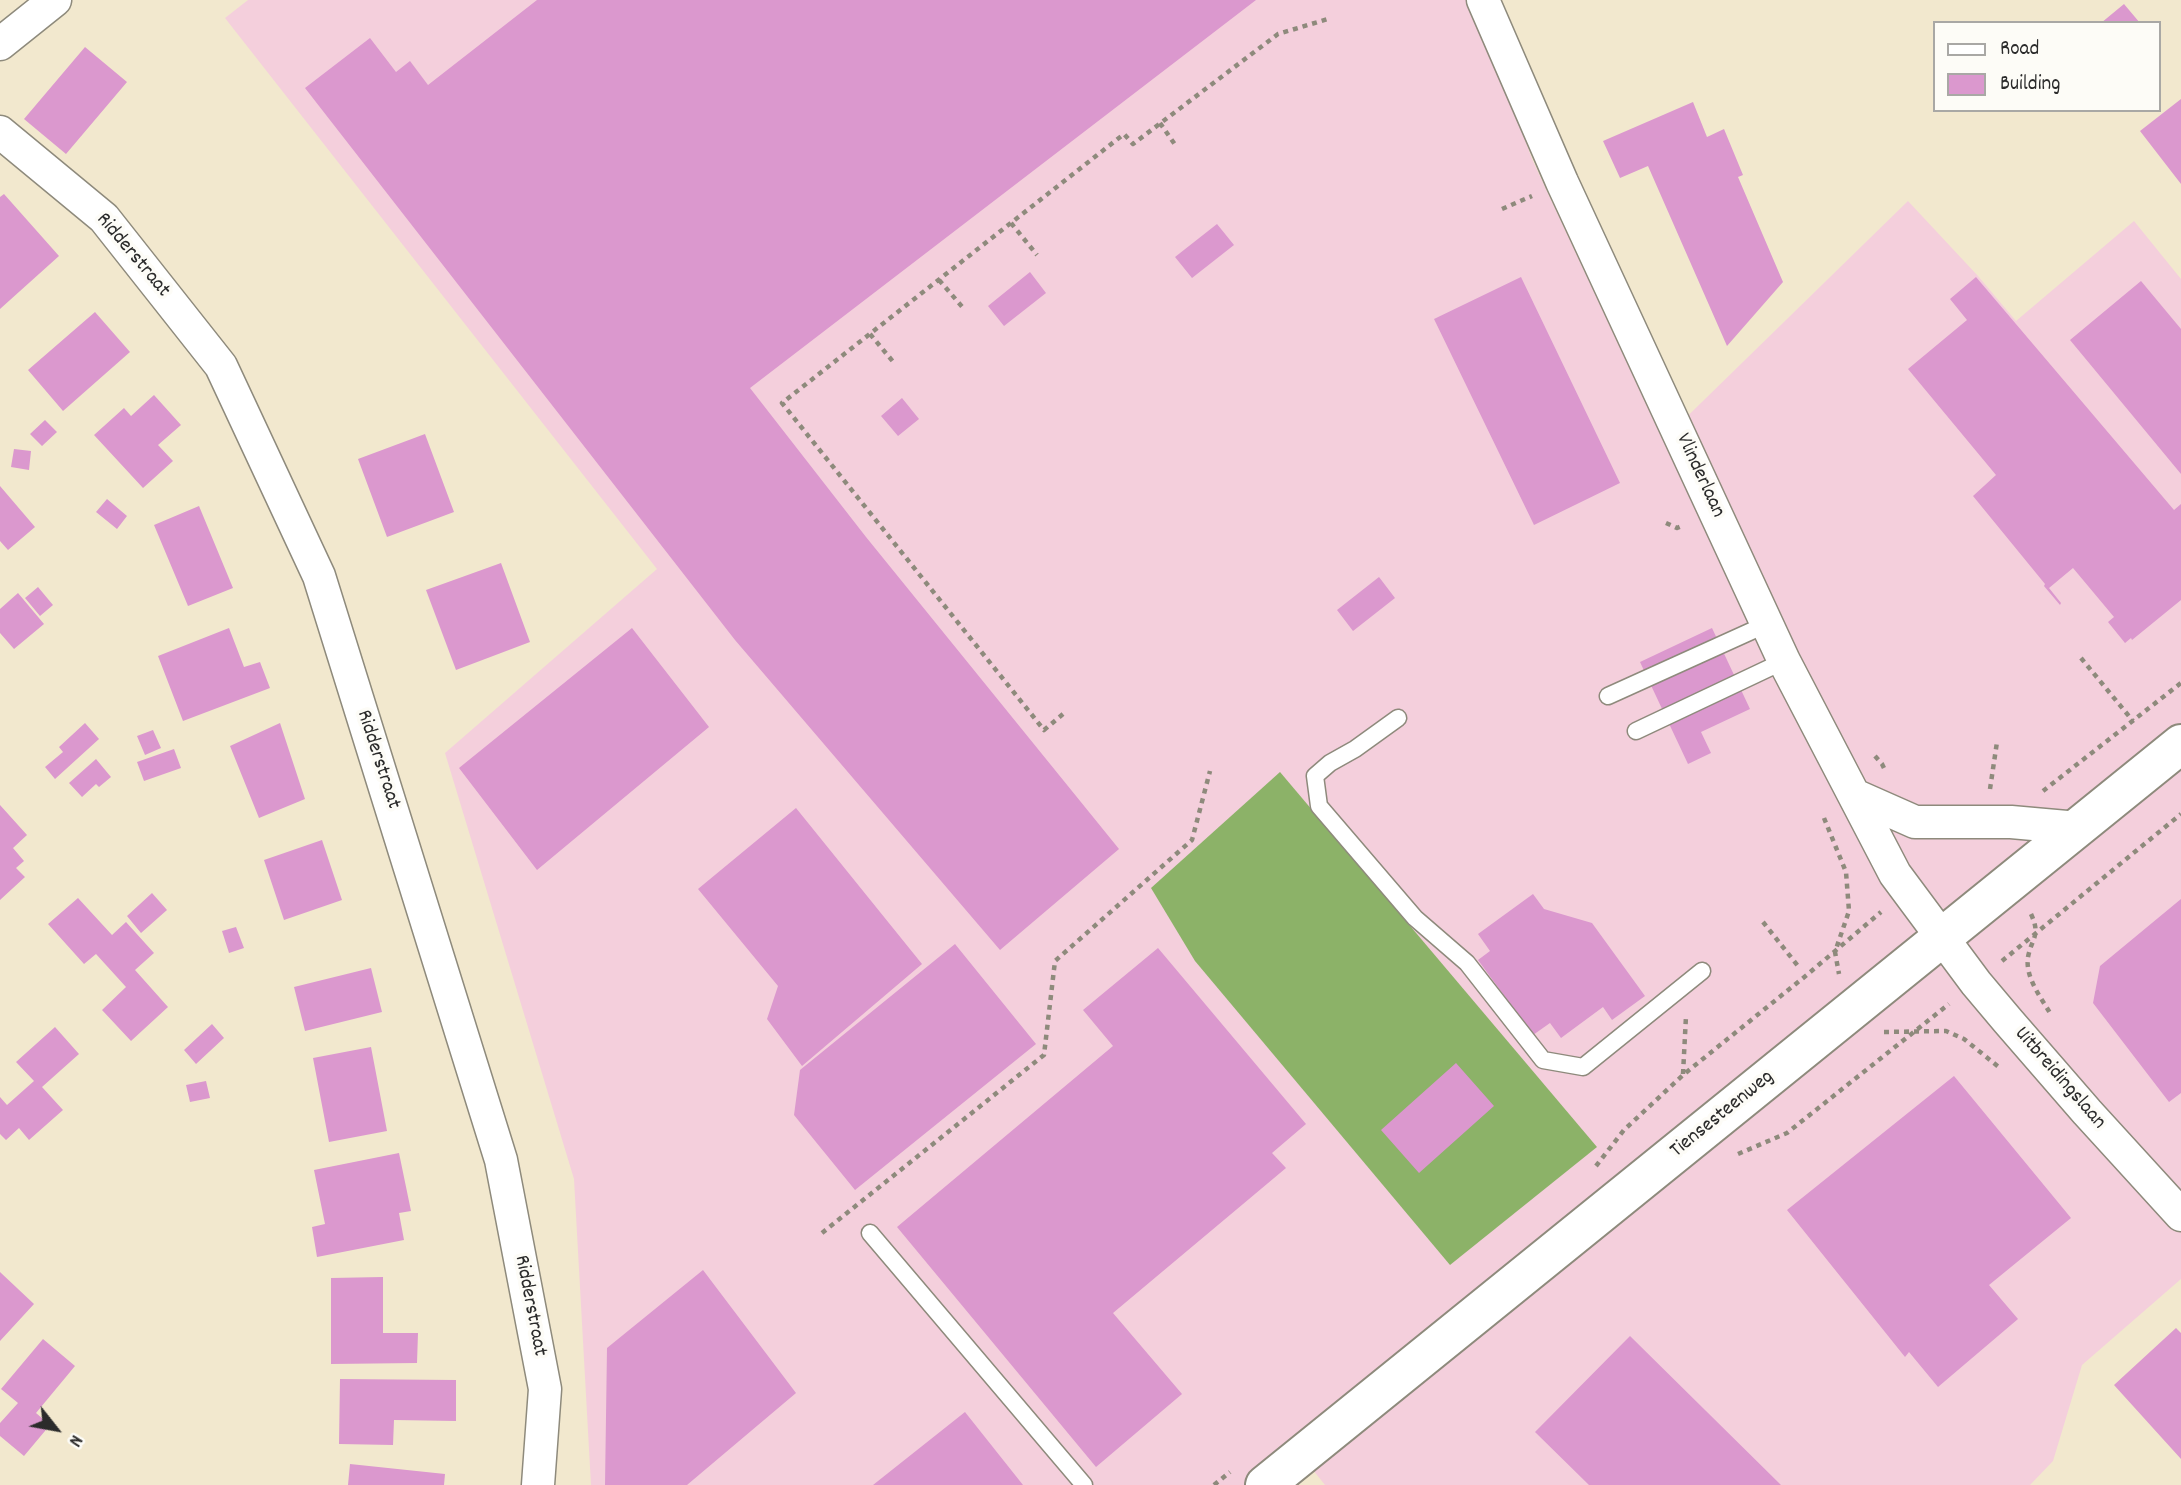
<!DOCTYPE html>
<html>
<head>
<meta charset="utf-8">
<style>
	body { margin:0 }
	#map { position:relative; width:2181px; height:1485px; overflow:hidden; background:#f2e8ce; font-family:Dekko,sans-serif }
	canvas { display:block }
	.legend { position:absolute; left:1933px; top:21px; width:228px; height:91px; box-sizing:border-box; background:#fdfcf7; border:2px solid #a9a8a5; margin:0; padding:9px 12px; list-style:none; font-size:21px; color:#2b2b2b }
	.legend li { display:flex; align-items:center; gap:14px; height:35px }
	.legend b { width:35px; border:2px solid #a9a8a5 }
	.north { position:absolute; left:21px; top:1394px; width:70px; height:70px; -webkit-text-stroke:5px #fdfcf7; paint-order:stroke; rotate:121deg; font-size:19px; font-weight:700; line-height:28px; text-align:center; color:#2b2b2b }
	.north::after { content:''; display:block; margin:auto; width:24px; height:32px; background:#2b2b2b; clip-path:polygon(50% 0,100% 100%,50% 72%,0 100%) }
</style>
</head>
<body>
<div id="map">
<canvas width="2181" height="1485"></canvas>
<ul class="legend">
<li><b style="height:9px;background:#fff"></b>Road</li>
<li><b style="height:19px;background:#db98ce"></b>Building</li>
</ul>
<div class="north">N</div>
</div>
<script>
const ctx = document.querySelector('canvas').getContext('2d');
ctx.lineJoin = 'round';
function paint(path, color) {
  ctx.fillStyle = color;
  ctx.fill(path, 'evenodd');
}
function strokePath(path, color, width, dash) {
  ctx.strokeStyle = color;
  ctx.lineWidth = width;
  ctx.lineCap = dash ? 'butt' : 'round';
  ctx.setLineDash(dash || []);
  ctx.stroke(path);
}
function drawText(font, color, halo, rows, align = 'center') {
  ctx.font = font + ' Dekko,sans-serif';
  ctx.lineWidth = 7;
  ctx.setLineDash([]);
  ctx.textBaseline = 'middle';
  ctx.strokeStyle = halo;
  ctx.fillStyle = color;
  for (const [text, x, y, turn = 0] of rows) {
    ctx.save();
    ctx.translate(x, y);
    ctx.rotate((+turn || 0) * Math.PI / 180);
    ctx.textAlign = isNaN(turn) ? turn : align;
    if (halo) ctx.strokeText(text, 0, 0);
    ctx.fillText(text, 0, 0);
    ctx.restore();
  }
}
paint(new Path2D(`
	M248,0h1226l58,159 131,281 245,-239 70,75 38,45 118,-100 47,58v1000l-99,86 -29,96 -23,24h-705l-24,-30 -36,30h-674l-17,-306 -129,-426 212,-184 -432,-551z`), '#f4cfdc');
paint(new Path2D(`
	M1280,772l317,375 -147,118 -255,-304 -44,-73z`), '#8cb268');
paint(new Path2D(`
	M537,0h719l-506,388 116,149 253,312 -119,101 -265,-310 -430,-552 65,-50 26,34 14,-11 18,24z
	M2124,4l16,19h-39z
	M85,47l42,35 -61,72 -42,-35z
	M2181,99v85l-41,-53z
	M1693,102l14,35 17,-8 19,46 -5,2 45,105 -56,64 -79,-180 -28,12 -17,-37z
	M4,194l55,62 -59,53v-112z
	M1217,224l17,21 -42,33 -17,-21z
	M1030,272l16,21 -42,33 -16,-20z
	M1521,277l99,206 -86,42 -100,-206z
	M1976,277l198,233 7,-6v96l-49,40 -1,-2 -6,5 -17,-21 6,-5 -41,-49 -24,20 12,15 -1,2 -16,-19 1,-2 -72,-88 23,-21 -88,-106 59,-49 -17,-21z
	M2141,281l40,48v145l-111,-134z
	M95,312l35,40 -67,59 -35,-41z
	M154,395l27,30 -23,20 15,16 -30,27 -49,-53 30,-27 7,8z
	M902,398l17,21 -21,17 -17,-20z
	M45,420l12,12 -15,14 -12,-12z
	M425,434l29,78 -67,25 -29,-78z
	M14,449l17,2 -2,19 -18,-3z
	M0,486l35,41 -27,23 -8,-9z
	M107,499l20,17 -10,13 -21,-17z
	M199,506l34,82 -45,18 -34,-81z
	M501,563l29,79 -74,28 -30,-80z
	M1379,577l16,21 -42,33 -16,-21z
	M38,587l15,18 -13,11 -15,-18z
	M18,593l26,31 -30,25 -14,-16v-24z
	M229,628l15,39 16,-5 10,26 -87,33 -25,-65z
	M632,628l77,99 -172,143 -78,-102z
	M1712,628l38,81 -49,23 10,21 -23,11 -48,-102z
	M85,723l14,16 -44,40 -10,-12 18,-15 -4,-5z
	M280,723l25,76 -46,19 -29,-72z
	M153,730l8,18 -16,7 -8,-19z
	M174,749l7,19 -37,13 -7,-19z
	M96,759l15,18 -12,10 -3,-3 -14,13 -13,-14z
	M0,805l27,30 -14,13 11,13 -8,7 9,9 -25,23z
	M796,808l126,156 -120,102 -35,-47 11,-33 -80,-97z
	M322,840l20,60 -58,20 -20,-60z
	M152,893l15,17 -26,23 -14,-17z
	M1533,894l11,15 48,14 53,73 -33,24 -9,-13 -42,31 -11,-15 -17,12 -55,-75 12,-9 -12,-17z
	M78,898l34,37 14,-13 28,31 -19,17 33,37 -37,34 -29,-31 24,-23 -30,-33 -12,10 -36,-40z
	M2181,899v194l-12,9 -76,-99 7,-37z
	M236,927l8,21 -15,5 -7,-22z
	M955,944l81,100 -181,146 -61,-75 6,-45z
	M1158,948l148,176 -34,29 14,15 -173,145 69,81 -86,73 -199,-240 216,-181 -30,-36z
	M371,968l11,44 -77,19 -11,-44z
	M212,1024l12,14 -28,26 -12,-14z
	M55,1027l24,27 -37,33 21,23 -34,30 -10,-12 -13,12 -6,-6v-37l7,8 27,-24 -18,-19z
	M371,1047l16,84 -58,11 -16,-84z
	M1456,1063l38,43 -75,67 -38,-43z
	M1954,1076l117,142 -82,67 29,34 -80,68 -29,-35 -4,5 -118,-147z
	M206,1081l4,17 -20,4 -4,-17z
	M399,1153l12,58 -12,2 5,27 -87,17 -5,-30 13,-3 -11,-54z
	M703,1270l93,123 -109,92h-82l2,-137z
	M0,1272l34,32 -34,37z
	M383,1277v56h35l-1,30 -86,1v-86z
	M2176,1328l5,5v126l-67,-74z
	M1630,1336l151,149h-192l-54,-53z
	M43,1339l32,27 -39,47 14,12 -26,31 -24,-20v-13l18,-20 -17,-14z
	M340,1379l116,1v41l-62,-1 -1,25 -54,-1z
	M965,1412l58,73h-150z
	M350,1464l95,10 -1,11h-96z`), '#db98ce');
const lane = new Path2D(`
	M1608,696l159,-72
	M1398,718l-43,31 -25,14 -15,13 4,30 96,112 52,45 76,97 40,7 119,-96
	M1636,731l148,-70
	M870,1233l214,252`);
const street = new Path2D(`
	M1483,0l79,182 222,479 111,213 81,109 32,38 79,91 94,103
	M0,44l55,-44
	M0,132l104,86 117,148 98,210 182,584 44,229 -7,96
	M1854,795l61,27h96l67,6`);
const primary = new Path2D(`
	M1265,1485l916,-741`);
strokePath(lane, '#8e8a7c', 19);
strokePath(street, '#8e8a7c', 35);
strokePath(primary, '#8e8a7c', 42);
strokePath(new Path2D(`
	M1160,123l16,23
	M1502,209l30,-13
	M1011,223l26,32
	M939,280l26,30
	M870,334l25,30
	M1666,523l11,5 7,-3
	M2081,658l52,63
	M1063,714l-19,16 -262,-327 342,-269 9,10 145,-110 50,-15
	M1875,756l7,8 4,8
	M1990,789l7,-47
	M2043,791l138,-108
	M1824,818l22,54 3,39 -14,41 4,22
	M2031,914c10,22 1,23 -3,43 -3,20 12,39 22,56
	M1763,922l35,44
	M2002,961l179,-147
	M1884,1032l62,-1 18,8 36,29
	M1683,1074l3,-58
	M1738,1154l49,-21 162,-129
	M1596,1166l28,-36 59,-55 125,-101 73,-62
	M822,1233l222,-178 11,-94 137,-121 18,-69
	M1214,1485l16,-13`), '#8e8a7c', 4.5, [5, 5]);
strokePath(lane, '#fff', 16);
strokePath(street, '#fff', 32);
strokePath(primary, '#fff', 38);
drawText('21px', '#2b2b2b', '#fdfcf7', [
	["Ridderstraat",132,256,50],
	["Vlinderlaan",1699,476,65],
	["Ridderstraat",377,760,72],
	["Uitbreidingslaan",2059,1079,49],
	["Tiensesteenweg",1723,1115,-39],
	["Ridderstraat",529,1306,79]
]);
</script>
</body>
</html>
